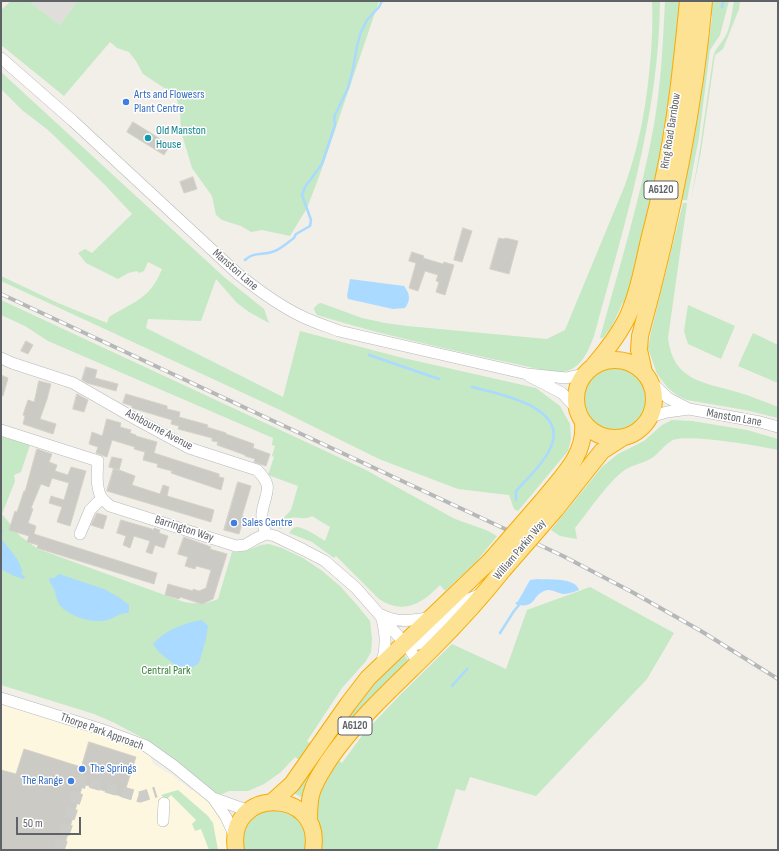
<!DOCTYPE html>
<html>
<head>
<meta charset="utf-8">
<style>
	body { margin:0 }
	#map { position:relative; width:779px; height:851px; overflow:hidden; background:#f1efe8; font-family:"Sofia Sans Condensed",sans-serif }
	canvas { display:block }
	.frame { position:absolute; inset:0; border:2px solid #5f6368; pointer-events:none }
	.scale { position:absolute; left:16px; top:817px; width:65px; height:18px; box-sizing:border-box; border:2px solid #5f6368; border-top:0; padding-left:5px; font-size:12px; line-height:14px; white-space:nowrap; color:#5f6368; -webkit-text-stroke:3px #fff; paint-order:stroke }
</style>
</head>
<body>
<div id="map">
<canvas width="779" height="851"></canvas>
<div class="frame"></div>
<div class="scale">50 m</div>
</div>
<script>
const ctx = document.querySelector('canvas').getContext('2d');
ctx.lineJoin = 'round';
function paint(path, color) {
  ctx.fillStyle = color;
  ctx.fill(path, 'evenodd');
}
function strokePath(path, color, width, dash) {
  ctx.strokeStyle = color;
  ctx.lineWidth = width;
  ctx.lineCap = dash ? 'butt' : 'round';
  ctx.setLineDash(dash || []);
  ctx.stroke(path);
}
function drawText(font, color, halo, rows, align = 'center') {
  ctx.font = font + ' "Sofia Sans Condensed",sans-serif';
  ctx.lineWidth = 3;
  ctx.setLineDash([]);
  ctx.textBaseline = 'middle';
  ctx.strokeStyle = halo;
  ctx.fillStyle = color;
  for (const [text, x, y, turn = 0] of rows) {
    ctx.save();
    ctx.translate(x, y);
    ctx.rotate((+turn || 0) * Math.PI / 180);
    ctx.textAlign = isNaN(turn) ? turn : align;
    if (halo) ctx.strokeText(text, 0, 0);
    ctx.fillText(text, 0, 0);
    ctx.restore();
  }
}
paint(new Path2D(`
	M1,698l148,55 4,11 19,11 20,16 7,-5 14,12 23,52h-235z`), '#fef7e0');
paint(new Path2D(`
	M29,1h48l-17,24z`), '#e0deda');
paint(new Path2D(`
	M11,1h18l31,24 17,-24h302l-59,173 -13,34 -17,28 -28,-6 -11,2 -10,-6 -19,-6 -6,-5 -4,-19 -20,-28 -11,-37 -1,-22 -5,-14 -32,-21 -7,-13 -7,-9 -12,-4 -7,-6 -46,54 -63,-51v-35z
	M652,1h8c-1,115 -36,225 -66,335 -8,21 -16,39 -43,36 -78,-18 -157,-33 -234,-57l-2,-3 -1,-4 4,-4 3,-1 41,15 23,5 22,3 140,13 18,-9 60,-145c16,-45 22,-84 26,-132 1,-17 2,-35 1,-52z
	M665,1h18l-25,175 -31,127 -4,-1 -11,24 -9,12h-3c19,-70 41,-141 54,-213 7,-41 9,-82 11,-124z
	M709,1h20l-9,34 -10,15 -11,87 -12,63h-6l23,-152 5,-7 3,-24 -4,-7z
	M734,1h6l-1,8 -16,40 -8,6 -14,96 -10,49 8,-45 14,-97c2,-11 10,-15 14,-25 4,-10 5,-21 7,-32z
	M1,72l223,205 40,32 5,14 -20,-11 -12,-9 -21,-24 -15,42 -53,-2 -2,9 137,69 17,-66 99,26 137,31 24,18 10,18 1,15 -3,12 -50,60 -4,-2 -5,-14 -51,-6 -79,-30 -99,-49 -279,-129v-5l57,27 49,20 2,-6c26,-16 41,-18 53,-48l-14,-7 -4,9 -5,2 -2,-2 -9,2 -10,6 -32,-16 -8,-10 7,-4 7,4 40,-39 -27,-29 -35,-34 -22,-21 -26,-20 -21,-21z
	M683,203h4l-19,135c5,43 35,44 69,54 14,4 28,10 41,15v11l-33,-8 -58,-10 -9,-4 -10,-8 -11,-14 -9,-26 3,-16z
	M1,300l363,169 91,50 31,11 11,6 -20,25 -32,30 -5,-6c-18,19 -37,30 -61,14l-43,-43 -2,2 -22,-16 -23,-9c2,-2 4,-6 8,-6 7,0 22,10 28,14l5,-14 -18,-11c-11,7 -23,-7 -31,13l-6,-2 16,-17 7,-24 -30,-11 6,-18 -2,-1 3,-10 -3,-1 1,-7 -225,-97 -23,-15 -24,-11z
	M688,305l47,21 -14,33 -33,-15 -4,-13z
	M753,333l25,12v38l-40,-17z
	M581 399a34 34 0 1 1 68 0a34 34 0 1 1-68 0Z
	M672,420l20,1 55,9 31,9v11c-18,-4 -90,-16 -105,-10 -7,3 -14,13 -21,18 -10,6 -22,7 -30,14 -16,13 -34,40 -47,56l2,11 -17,-3 -9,-6 51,-63 16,-13 26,-13 18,-16z
	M1,436l29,9 -9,27 -7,3 1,6 -13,33 18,22 18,13 146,53c11,2 24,2 34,-3l14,-47 14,-1 15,-6 8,-1 13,4 21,10 18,12 19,16 17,19 13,16 2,18 -1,13 -5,9 -24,27 -35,53 15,9 52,-67 29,-30 5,7 -1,4 -52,50 -27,35 -2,4 16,10 22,-30 38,-40 50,-49 54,25 21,-59 63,-23 84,46 -27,46 -111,117 -66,-19 -5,14 -9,-2 -19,61h-119l-15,-54 -2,1 -8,-4 18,-25 -16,-11 -14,15 -17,12 -16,7h-19l-16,7 -65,-57 -33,-18 -21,-9 -93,-29z
	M178,790l30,26 5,7 5,27h-9l-8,-21 -6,2 -3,-7 4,-4 -25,-25 -5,5 -5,-5z
	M275,807l20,8 12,18 -1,17h-64v-19l12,-17z`), '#c5e8c5');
paint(new Path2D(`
	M350,279l54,7c6,8 7,14 1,22l-12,1 -45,-10 -1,-3z
	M1,537c6,12 22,23 21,38l3,1 -1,3 -10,-3 -13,-7z
	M59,574l45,15 16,9 9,7v5l-1,3c-9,-1 -16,8 -27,8 -13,1 -34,-6 -42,-17 -3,-5 -3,-11 -5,-15 -2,-5 -5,-6 -5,-11h5z
	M538,579c11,1 37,-2 41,11 -5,2 -11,4 -16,4 -7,-1 -12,-6 -19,-3 -12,5 -8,17 -26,14l-1,-2 13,-23z
	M202,620l6,6 -2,13 -7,24 -9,6 -14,-3 -17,-14 -6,-8c12,-14 31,-21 49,-24z`), '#aadaff');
strokePath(new Path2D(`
	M722,7l1,-6
	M245,260c8,-8 17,-5 27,-8 8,-2 16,-10 22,-14l2,-4 14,-8 1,-6 -9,-25 3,-8 17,-23 13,-39 -1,-8 14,-29 5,-19 4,-23 4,-14 6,-12 12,-13 3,-6
	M369,355l70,24
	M472,387c27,7 101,20 77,64 -8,15 -22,28 -33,40v9
	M1,531h1
	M500,633l14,-22 5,-6 -2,-2
	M452,686l15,-17`), '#aadaff', 2.5);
const building = new Path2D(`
	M133,122l37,23 -6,10 -37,-23z
	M193,177l4,12 -13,4 -4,-11z
	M463,228l9,3 -10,31 -8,-2z
	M499,238l4,1 3,-1 12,3 -9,33 -19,-5z
	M412,252l12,4 -1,2 20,6 1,-2 10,3 -9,30 -9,-3 3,-10 -3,-1 2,-6 -13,-4 -7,20 -9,-3 7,-25 -7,-2z
	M26,341l7,4 -5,9 -7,-3z
	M86,367l11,3 -2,8 23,6 -2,7 -29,-8 -5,-3z
	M1,375l7,3 -5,18h-2z
	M39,381l12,3 -4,15 -7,20 16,5 -3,10 -30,-10 2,-8 -2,-1 5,-15 6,2z
	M77,394l11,6 -4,12 -11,-3z
	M126,394l41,12v3l13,3 -1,5 29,8 -1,2 19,6v1l28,10 -1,4 17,6 -4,12 -12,-4 1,-3 -10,-3v-1l-28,-10 1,-3 -6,-1v-3l-34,-9 1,-3 -8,-2 1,-4 -40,-12v-2l-9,-3z
	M107,419l14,4 -1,4 11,3 -1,3 6,2v1l21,6 -3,11 65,21v3l5,1 -3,12 -50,-17 1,-2 -15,-4 1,-3 -15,-4 2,-8 -11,-3 1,-2 -23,-7 -5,17 -11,-4 2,-6 -9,-3 3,-12 10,4z
	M37,449l15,5 -3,8 8,3 -2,6 13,4 3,-8 15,4 -16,55 -13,-4 5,-15 -13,-4 2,-7 13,4 5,-17 -17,-5 -3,9 -8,-3 -10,24 2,1 -5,14 8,3 -2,8 123,39 -3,11 -117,-36 1,-3 -11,-3 2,-6 -20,-6 6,-19 2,1 7,-21h1z
	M112,457l10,2 -3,11 -10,-3z
	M114,468l21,8 -3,9 28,9 3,-9 6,2 -2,9 47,14 -3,12 -104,-31z
	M238,482l13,4 -9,30 2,1 -5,17 -15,-4z
	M97,513l10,3 -4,13 -12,-4z
	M121,520l24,7 7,2 1,2 1,-3 6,2 -1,3 9,3 -4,12 -9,-3 -3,9 -6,-2 4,-11 -16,-5 -4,12 -7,-3 3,-9 -9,-3z
	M184,537l27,10 -1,2 17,5 -14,45 -11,5 -22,-7 -1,2 -14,-4 3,-11 25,7v-2l6,2 7,-3 5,-18 -15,-4 -1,3 -10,-3 3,-9 -10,-3z
	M89,742l47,15 -13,40 -40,-13 -20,66h-62v-80l15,4 8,-25 57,18z`);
paint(building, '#cccac5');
strokePath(building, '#d6d1c6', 1);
strokePath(new Path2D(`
	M59,850l23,-70 58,17 16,-5`), '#ccccc8', 11, [11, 5.5]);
const minor = new Path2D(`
	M1,58l72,63 165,153c20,16 40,31 63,42 12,6 25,10 38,15l188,43 39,4 18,-4
	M1,358l11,5 61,20 68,39 48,26 68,22c18,18 8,22 5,43 -1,7 2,14 4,21
	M529,376l33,17 14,15
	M650,381l18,17 21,11 71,13 18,5
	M650,417l17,-5 22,-3
	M1,430l97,31c-1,12 -2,25 3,36 2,3 6,6 9,9l126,40 9,-1 12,-7 9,-4 9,2 29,14 21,11 31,27 52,59 10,15
	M80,534l10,-24 12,-12
	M382,615c16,9 33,5 50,2
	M408,647l13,-4 43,-42 17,-7
	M380,666c7,-16 6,-34 1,-50
	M1,698l99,31 46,17 28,20 39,32 13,19 9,20
	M213,798l36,13
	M163,821l1,-18`);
const highway = new Path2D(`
	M576 399a39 39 0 1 1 78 0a39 39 0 1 1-78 0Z
	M594,365c12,-14 24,-29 33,-47 11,-24 16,-52 22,-78 5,-20 10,-39 14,-59 13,-59 19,-120 25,-180
	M644,372l-5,-22 1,-14c30,-110 54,-221 64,-335
	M543,500c19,-24 43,-45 40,-77
	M556,509l46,-58 20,-13
	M272,802l20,-18 56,-80 20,-26 122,-117
	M309,822c0,-9 0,-19 2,-27 3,-13 11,-24 18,-35 29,-42 67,-75 103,-111 25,-25 49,-51 71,-79
	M236,850c-11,-64 88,-63 77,0`);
strokePath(minor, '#b5b8bc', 12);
strokePath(highway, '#f9ab00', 18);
strokePath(minor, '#fff', 11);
strokePath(highway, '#fde293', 16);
const rail = new Path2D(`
	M1,294l562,262 69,36 69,39 77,48`);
strokePath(rail, '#b6b7b8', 4);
strokePath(rail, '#fff', 2.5, [8]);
const highwayBridge = new Path2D(`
	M490,561l53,-61
	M503,570l53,-61`);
strokePath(highwayBridge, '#f9ab00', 18, []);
strokePath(highwayBridge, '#fde293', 16);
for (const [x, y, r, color] of [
	[126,102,4,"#3f7fe0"],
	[148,138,4,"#0f9aa8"],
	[234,523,4,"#3f7fe0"],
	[82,769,4,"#3f7fe0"],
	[71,781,4,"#3f7fe0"]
]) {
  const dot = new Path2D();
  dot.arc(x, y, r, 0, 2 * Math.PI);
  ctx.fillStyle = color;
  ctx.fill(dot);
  strokePath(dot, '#fff', 1.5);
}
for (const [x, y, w] of [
	[661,190,34],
	[355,726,34]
]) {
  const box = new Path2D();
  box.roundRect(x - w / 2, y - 9, w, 18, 3);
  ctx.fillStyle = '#fff';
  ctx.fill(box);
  strokePath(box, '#5f6368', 1);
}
drawText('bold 11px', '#5f6368', null, [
	["A6120",661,190],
	["A6120",355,726]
]);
drawText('12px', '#366cbe', '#fff', [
	["Arts and Flowesrs",134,95],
	["Plant Centre",134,109],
	["Sales Centre",242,523],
	["The Springs",90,769],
	["The Range",63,781,"right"]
], 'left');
drawText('12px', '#0d838f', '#fff', [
	["Old Manston",156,131],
	["House",156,145]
], 'left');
drawText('12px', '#5f6368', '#fff', [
	["Ring Road Barnbow",671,131,-81],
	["Manston Lane",235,270,41],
	["Manston Lane",734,418,10],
	["Ashbourne Avenue",159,430,28],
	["Barrington Way",184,529,18],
	["William Parkin Way",520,550,-50],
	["Thorpe Park Approach",102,732,20]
]);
drawText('12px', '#348238', '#fff', [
	["Central Park",166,671]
]);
</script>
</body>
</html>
